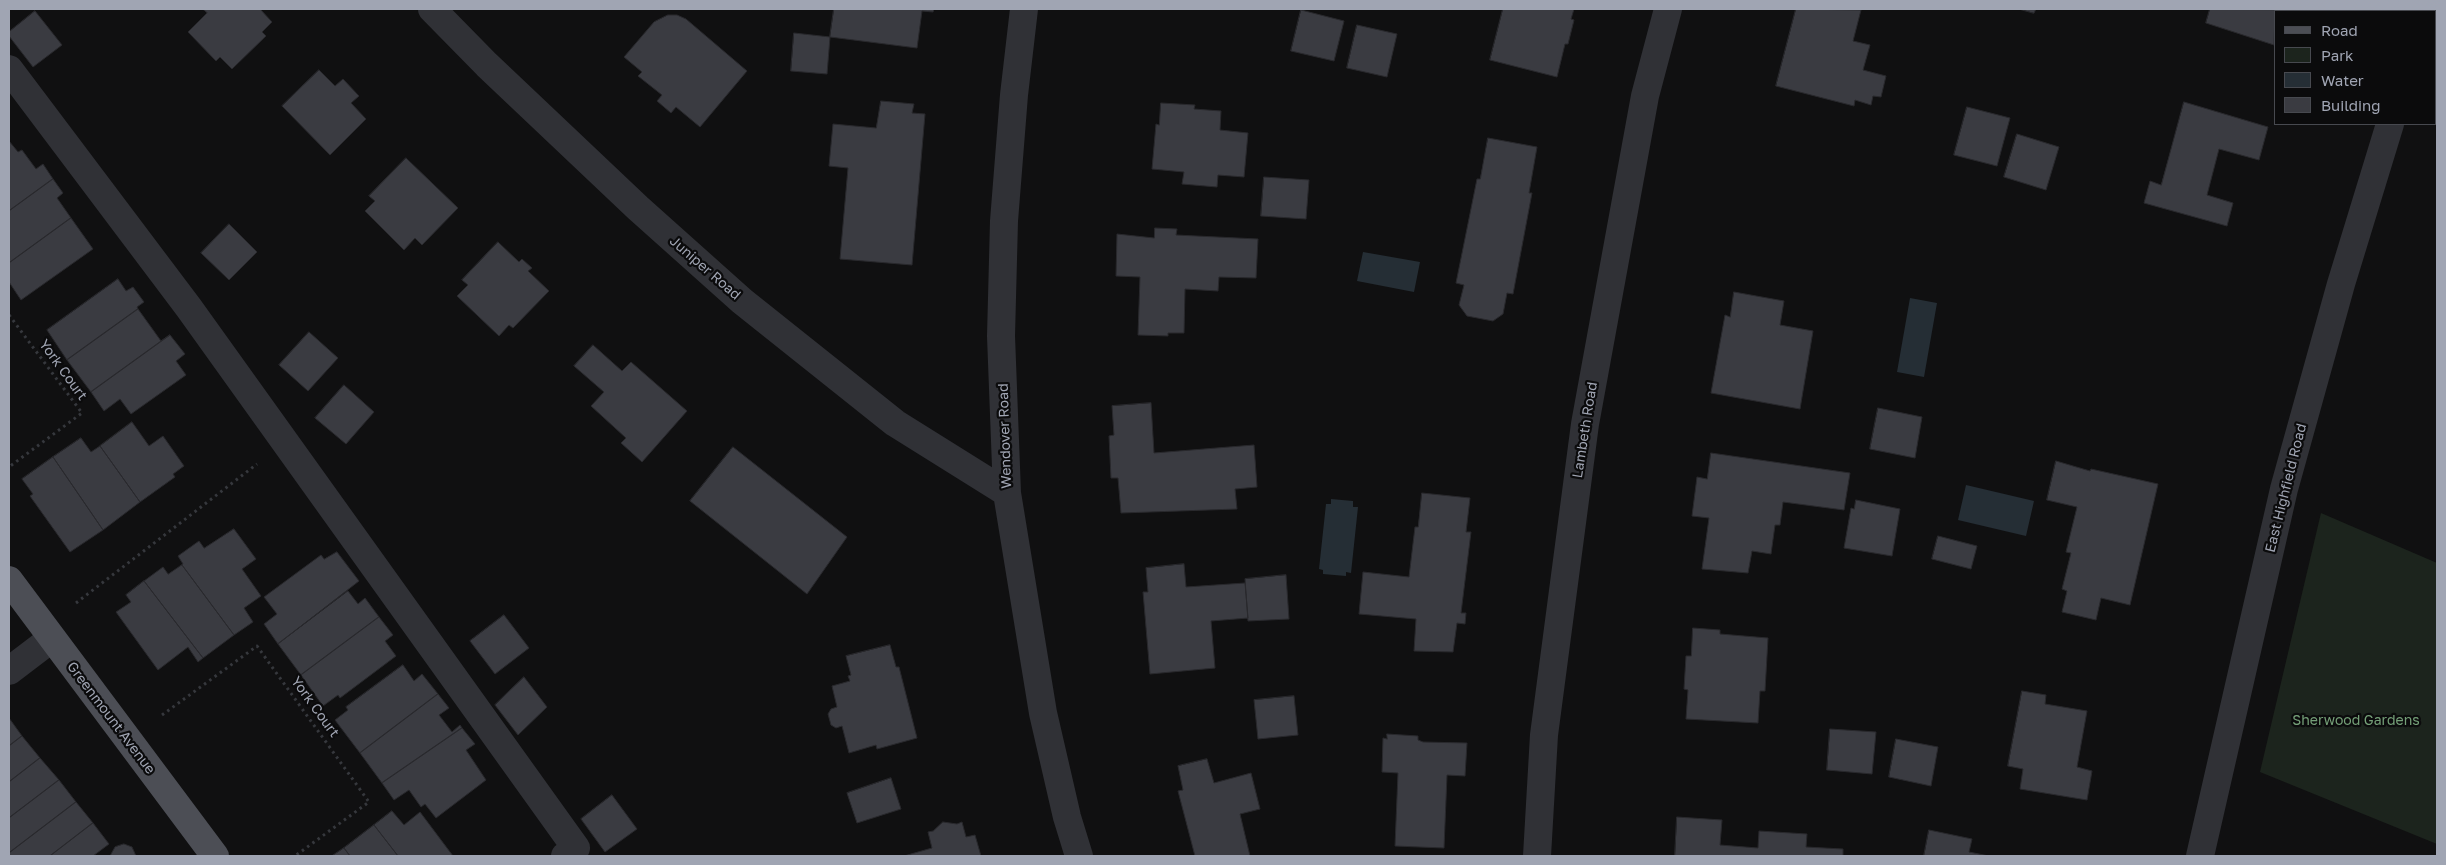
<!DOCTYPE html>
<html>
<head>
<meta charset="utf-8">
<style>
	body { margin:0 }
	#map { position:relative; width:2446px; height:865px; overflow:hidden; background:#101011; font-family:"Golos Text",sans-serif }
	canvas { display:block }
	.frame { position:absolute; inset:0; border:10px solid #a0a5b3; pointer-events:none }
	.legend { position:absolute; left:2274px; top:10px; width:162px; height:115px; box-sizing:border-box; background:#0b0b0c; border:1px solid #47494f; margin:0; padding:6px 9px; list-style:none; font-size:15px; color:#a0a5b3 }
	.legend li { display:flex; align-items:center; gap:10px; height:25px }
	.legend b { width:25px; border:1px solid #47494f }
</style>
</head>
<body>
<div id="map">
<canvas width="2446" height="865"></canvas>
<div class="frame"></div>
<ul class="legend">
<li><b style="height:6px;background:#4c4e55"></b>Road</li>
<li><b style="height:14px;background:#1c241d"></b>Park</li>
<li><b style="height:14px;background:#252e35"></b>Water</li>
<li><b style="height:14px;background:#3a3b41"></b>Building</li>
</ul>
</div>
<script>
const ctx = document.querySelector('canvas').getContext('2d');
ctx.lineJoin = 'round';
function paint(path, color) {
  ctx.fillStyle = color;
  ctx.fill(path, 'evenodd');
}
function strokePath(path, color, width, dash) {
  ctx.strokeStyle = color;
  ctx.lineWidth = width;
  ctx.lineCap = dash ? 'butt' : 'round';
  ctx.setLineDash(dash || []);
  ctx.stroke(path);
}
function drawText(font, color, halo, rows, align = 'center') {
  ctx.font = font + ' "Golos Text",sans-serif';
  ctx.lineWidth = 4.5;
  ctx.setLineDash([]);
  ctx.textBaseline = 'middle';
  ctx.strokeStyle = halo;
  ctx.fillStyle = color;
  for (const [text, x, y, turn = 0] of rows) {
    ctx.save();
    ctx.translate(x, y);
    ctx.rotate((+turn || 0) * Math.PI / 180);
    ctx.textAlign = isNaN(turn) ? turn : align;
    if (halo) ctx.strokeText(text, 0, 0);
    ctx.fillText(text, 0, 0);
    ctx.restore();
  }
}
paint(new Path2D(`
	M2321,513l116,50v281l-177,-72z`), '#1c241d');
paint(new Path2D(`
	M1363,252l57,10 -6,30 -57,-11z
	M1910,298l27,5 -13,74 -27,-5z
	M1966,485l68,16 -8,35 -68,-16z
	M1331,499l22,2v6h5l-7,66 -5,-1v4l-23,-2v-4l-4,-1 7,-65h5z`), '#252e35');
const building = new Path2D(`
	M203,9h57l12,13 -10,10 4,4 -34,33 -12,-12 -4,4 -28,-29 19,-19z
	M834,9h100l-1,3 -11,-1 -5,37 -87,-11z
	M1503,9h71l-3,10 3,1 -6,24h-3l-8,33 -67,-17z
	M1796,9l65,1 -8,31 17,4 -7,25 23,6 -5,21 -8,-1 -2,9 -16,-5 -1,6 -78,-20z
	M2019,9h17l-2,4z
	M2210,9h84l-1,2 -7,-2 -1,2h-10l-1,34 -68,-22z
	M1301,10l43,11 -10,40 -43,-10z
	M35,11l27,34 -29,22 -24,-31v-4z
	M668,15h9l9,4 61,52 -47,56 -24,-20 -5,6 -14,-12 5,-6 -24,-19 4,-4 -18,-15 30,-35z
	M1357,25l40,9 -10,43 -40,-9z
	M794,33l36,4 -3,37 -36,-3z
	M319,70l16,16 8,-7 16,17 -8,7 15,16 -36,36 -48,-49z
	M881,101l33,3 -2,9 13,1 -13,151 -72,-6 8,-91 -19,-2 4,-42 43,4z
	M2184,102l84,25 -9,33 -40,-11 -12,46 26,8 -6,23 -83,-23 6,-22 11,4z
	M1161,103l34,2 -1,4 27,2 -1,19 28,3 -4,44 -26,-2 -1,12 -35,-3 2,-12 -32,-3 4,-45 3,1z
	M1967,107l43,11 -13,48 -43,-11z
	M2017,134l42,13 -13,43 -42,-13z
	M1488,138l49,9 -8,46h3l-19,101 -6,-1 -4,21 -10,7 -26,-5 -8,-11 5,-20 -8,-2 21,-104h3z
	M9,141l9,11 4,-2 14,19 7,-5 10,15 -44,32z
	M406,158l52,50 -36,37 -7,-7 -11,12 -39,-39 10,-10 -6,-5z
	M1264,177l45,3 -3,39 -45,-3z
	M53,179l10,14 -6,5 14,20 -62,45v-52z
	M71,218l22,31 -72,51 -12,-18v-19z
	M229,224l28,28 -28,28 -28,-27z
	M1155,228l22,1 -1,6 82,4 -2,39 -37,-1 -1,14 -33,-2 -1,44h-16v3l-30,-1 2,-58 -24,-1 1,-42 37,4z
	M498,242l21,20 3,-3 10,9 -4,3 21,20 -36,37 -4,-3 -10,11 -42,-40 11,-11 -6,-5z
	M118,279l8,12 7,-4 11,15 -7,5 1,2 -71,51 -20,-30z
	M1734,292l50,9 -4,24 33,6 -13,78 -89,-16 14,-78 5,2z
	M138,309l23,32 9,-6 -79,57 -24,-32z
	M309,332l29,26 -30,33 -29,-26z
	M170,335l15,19 -9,7 10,14 -55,39 -11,-15 -16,12 -13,-19z
	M593,345l29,26 9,-9 56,49 -45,51 -21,-19 5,-5 -35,-32 13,-14 -30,-26z
	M344,385l30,27 -28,32 -31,-26z
	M1151,403l3,50 100,-8 3,42 -22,2 2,20 -116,4 -3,-35h-7l-2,-42 5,-1 -2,-29z
	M1878,408l44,9 -7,41 -45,-9z
	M132,422l17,24 14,-10 21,30 -11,8 2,3 -35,25 -40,-56z
	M81,438l10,14 9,-6 40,56 -37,28 -50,-73z
	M733,447l114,90 -40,57 -117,-93z
	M1711,453l139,20 -6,37 -61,-8 -3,23h-5l-4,29 -19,-3 -4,22 -46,-4 7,-51 -17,-2 5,-39 10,2z
	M53,457l50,73 -33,22 -40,-56 3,-2 -11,-15z
	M2056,461l34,10 1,-2 67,15 -28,121 -29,-7 -5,22 -34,-8 5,-21 -5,-2 9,-36 -5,-1 11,-45 -30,-7z
	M1422,493l48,5 -4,34h5l-10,81h5l-1,11 -8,-1 -4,29 -39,-1 2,-32 -57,-5 4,-42 46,5 6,-50h3z
	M1856,500l44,9 -8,47 -48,-8 7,-40 3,1z
	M234,529l22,30 -14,10 19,27 -17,12 9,14 -19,13 -52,-70 1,-1 -5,-8 21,-15 5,7z
	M1938,536l39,10 -6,23 -39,-10z
	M337,552l22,29 -81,63 -14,-20 13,-10 -13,-17 57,-42 3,4z
	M1184,564l2,23 59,-4 3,35 -37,3 4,47 -65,6 -7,-82h5l-2,-24z
	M182,565l52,70 -31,23 -59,-77 19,-14 5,7z
	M1286,575l3,44 -41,2 -3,-42z
	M144,581l59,77 -5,4 -10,-15 -30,23 -42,-58 15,-10 -5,-7z
	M348,591l10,13 7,-6 14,19 -78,58 -23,-31z
	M504,615l25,33 -34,26 -25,-33z
	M379,617l14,18 -8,6 11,15 -56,42 -2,-3 -15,11 -22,-31z
	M1693,628l27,2v4l48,4 -3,53h-5l-2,32 -72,-4 2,-29 -4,-1 2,-33h5z
	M890,645l6,22h3l18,71 -40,11 -1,-4 -27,8 -7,-27 -6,2 -5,-3 -3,-11 3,-5 6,-2 -5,-21 18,-5 -2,-5 3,-1 -5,-19z
	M403,665l11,16 8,-7 16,20 -78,59 -25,-33 13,-10 -2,-3z
	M524,677l23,30 -29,28 -23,-30z
	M2022,691l24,4 -1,9 42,7 -10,56 15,4 -5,29 -67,-11 3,-20 -15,-3z
	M438,694l11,14 -10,7 13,17 8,-7 2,3 -80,55 -22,-30z
	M1294,696l4,39 -40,4 -4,-39z
	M9,718l13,18 -13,10z
	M462,728l13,16 -9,6 20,30 -50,38 -11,-14 -4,3 -12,-17 -15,10 -12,-17z
	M1830,729l46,3 -4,42 -45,-4z
	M1387,734l31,2v4l5,2 44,1 -2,33 -18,-1 -3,73 -49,-2 3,-73 -16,-1 1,-34 4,1z
	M22,736l18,22 -31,24v-36z
	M1896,739l42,8 -7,39 -42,-9z
	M40,758l19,22 -50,38v-36z
	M1207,759l7,24 37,-10 9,36 -20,5 10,42h-55l-17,-65 5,-1 -5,-24z
	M891,778l10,31 -44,14 -10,-30z
	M59,780l17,22 -67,51v-35z
	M612,795l25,34 -32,23 -24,-33z
	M76,802l17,21 -43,33h-41v-3z
	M392,811l12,14 16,-13 33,44h-55l-24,-31z
	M1677,817l45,3 -2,25 38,3 1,-17 48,3 -1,13 37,2v7h-168z
	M943,822l14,2 5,-2 4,15 9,-2 6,21h-77l28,-8 -4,-16 5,-1z
	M93,823l16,21 -16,12h-43z
	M374,825l24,31h-48l-6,-8z
	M1929,830l43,9 -3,13 20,4h-65z
	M124,844l8,3 4,9h-26l5,-9z
	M344,848l6,8h-18z`);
paint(building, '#3a3b41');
strokePath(building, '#29292d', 1);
strokePath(new Path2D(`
	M9,315l73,98 -73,54
	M76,603l181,-139
	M162,715l95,-69 112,156 -74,54`), '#36383d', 3, [2.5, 4]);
strokePath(new Path2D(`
	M432,9l55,56 151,143 104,93 153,122 112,70
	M1024,9l-10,86 -10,126 -3,115 6,157 36,220 24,104 12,39
	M2425,11l1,-2
	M9,69l180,239 387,540 -11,8
	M9,671l42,-32
	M1537,856l7,-121 41,-311 60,-328 23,-87
	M2200,856l84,-367 57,-205 49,-160`), '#303136', 28);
strokePath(new Path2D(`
	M9,580l206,276`), '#4c4e55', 28);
drawText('14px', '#a0a5b3', '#0b0b0c', [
	["Juniper Road",705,268,41],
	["York Court",63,370,54],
	["Lambeth Road",1585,430,-81],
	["Wendover Road",1005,436,-92],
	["East Highfield Road",2286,488,-76],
	["York Court",315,707,54],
	["Greenmount Avenue",111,718,53]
]);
drawText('14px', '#75a078', '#0b0b0c', [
	["Sherwood Gardens",2356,721]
]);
</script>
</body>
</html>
